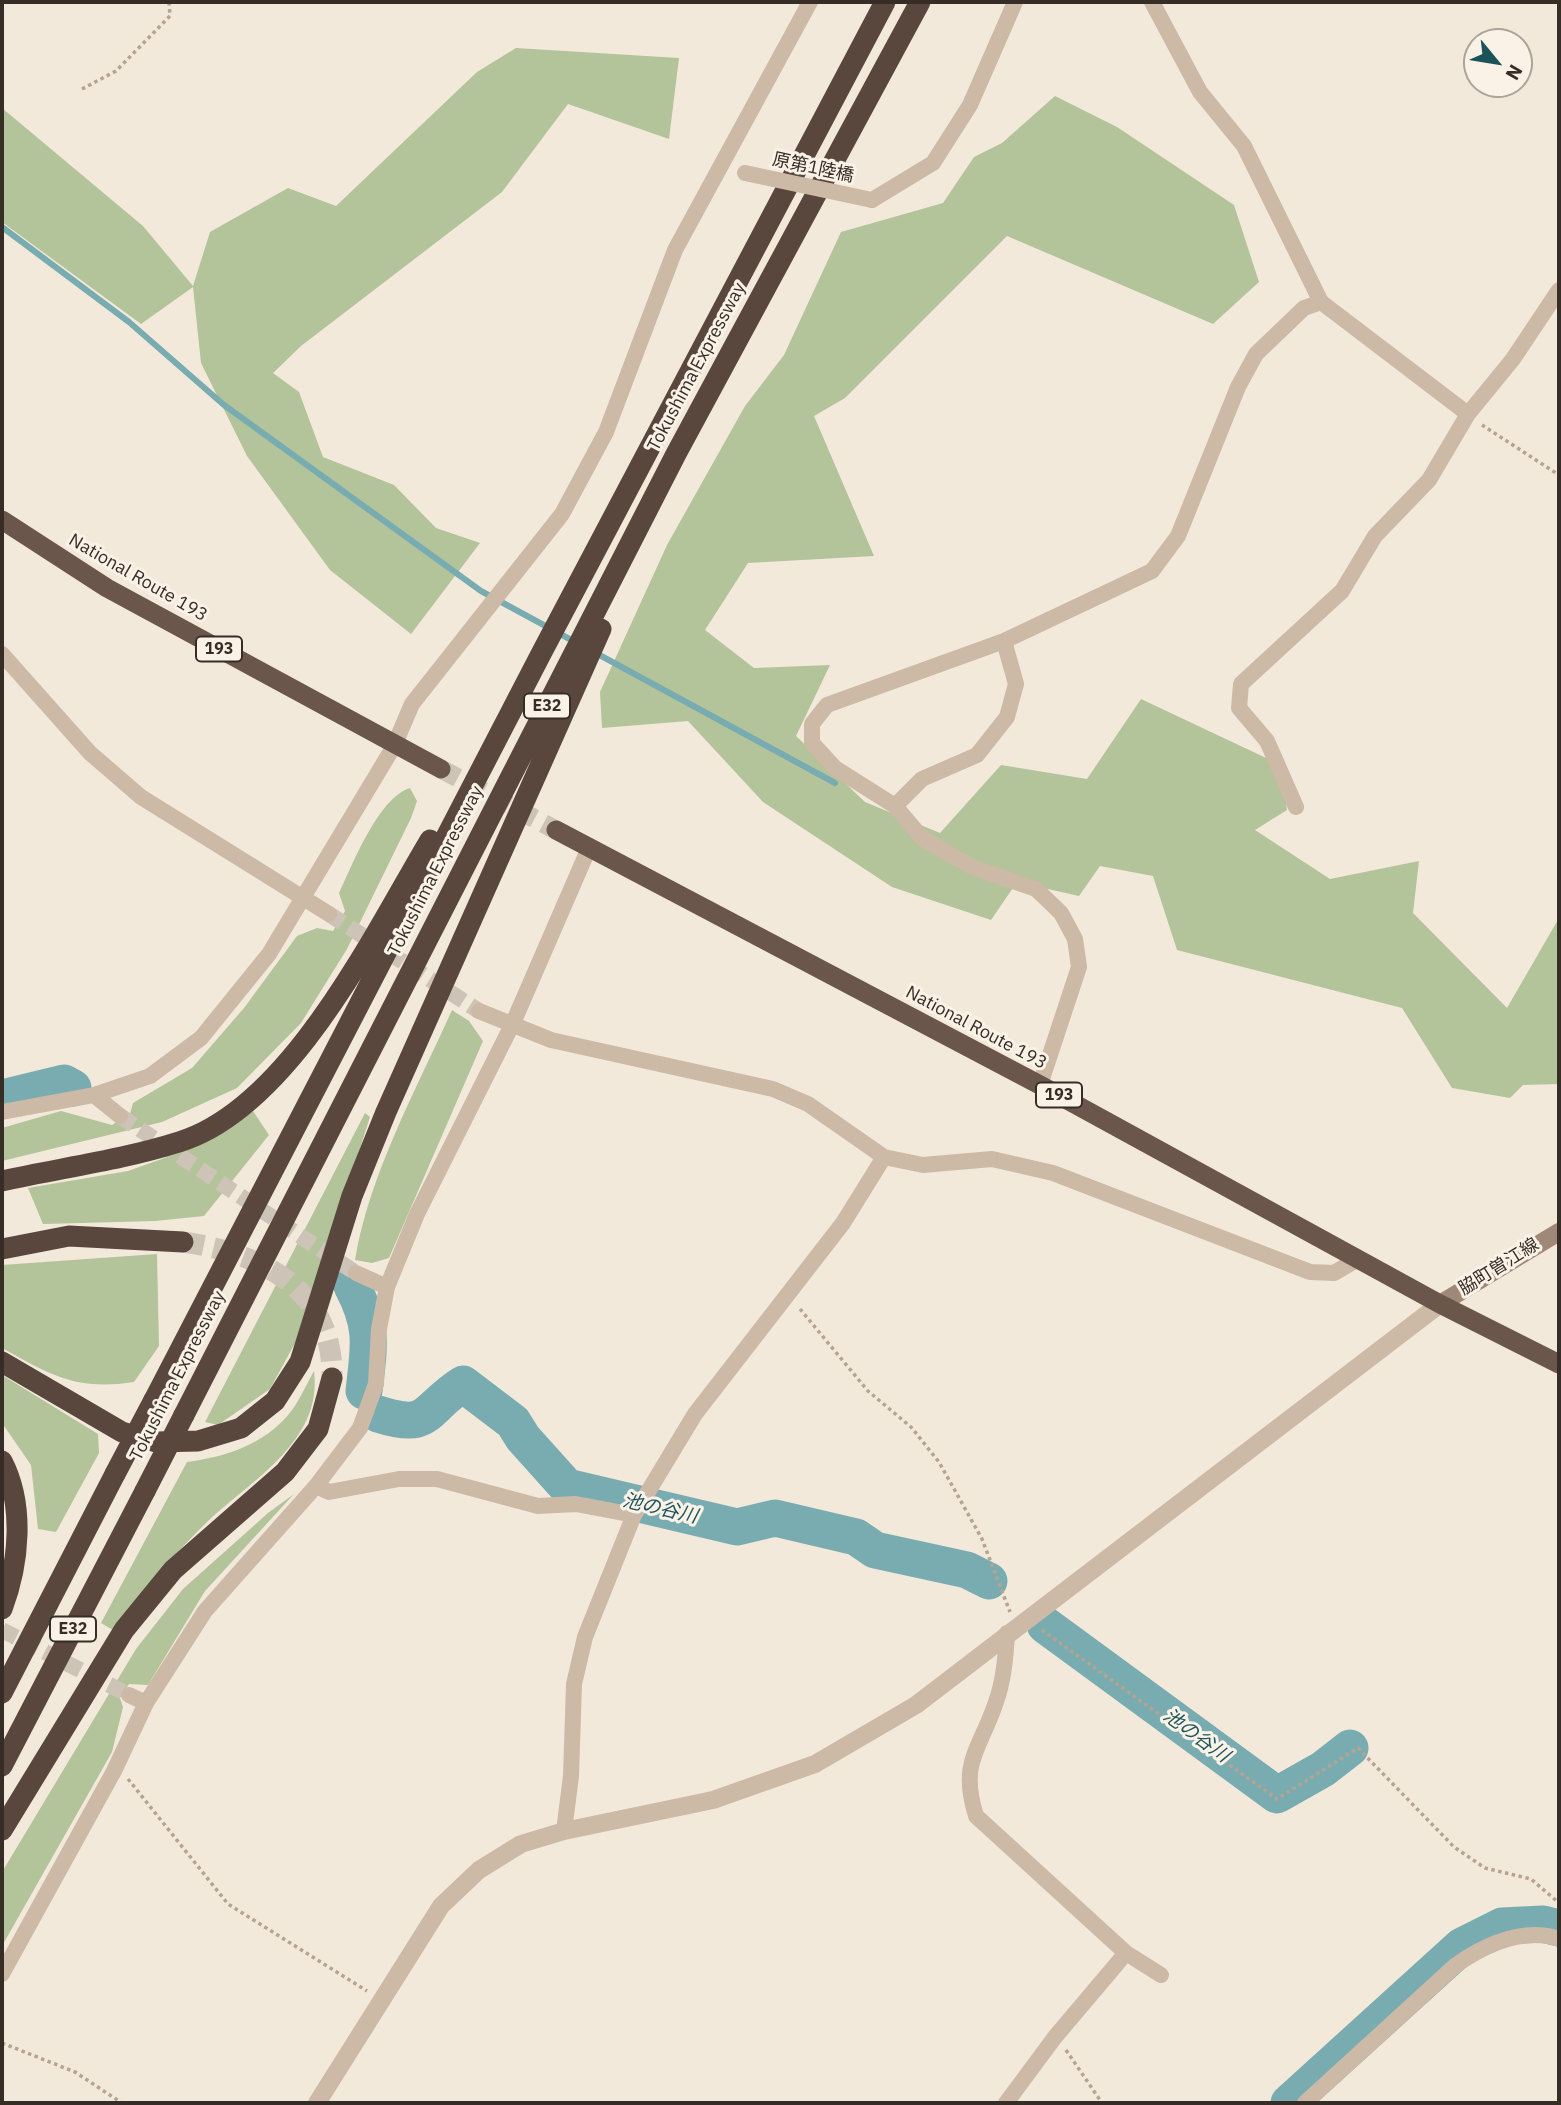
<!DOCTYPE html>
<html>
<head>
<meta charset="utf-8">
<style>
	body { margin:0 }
	#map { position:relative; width:1561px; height:2105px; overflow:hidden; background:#f3e9db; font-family:"IBM Plex Sans",sans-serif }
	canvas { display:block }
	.frame { position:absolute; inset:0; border:4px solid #372d27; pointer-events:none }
	.north { position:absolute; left:1463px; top:28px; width:70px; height:70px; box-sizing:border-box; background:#faf2e7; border:2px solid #aca39a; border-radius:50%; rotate:120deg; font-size:19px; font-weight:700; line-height:28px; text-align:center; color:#372d27 }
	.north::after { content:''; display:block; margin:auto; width:24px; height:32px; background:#1b535b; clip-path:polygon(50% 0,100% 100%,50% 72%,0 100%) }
</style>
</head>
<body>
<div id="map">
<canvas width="1561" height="2105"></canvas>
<div class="frame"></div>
<div class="north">N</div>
</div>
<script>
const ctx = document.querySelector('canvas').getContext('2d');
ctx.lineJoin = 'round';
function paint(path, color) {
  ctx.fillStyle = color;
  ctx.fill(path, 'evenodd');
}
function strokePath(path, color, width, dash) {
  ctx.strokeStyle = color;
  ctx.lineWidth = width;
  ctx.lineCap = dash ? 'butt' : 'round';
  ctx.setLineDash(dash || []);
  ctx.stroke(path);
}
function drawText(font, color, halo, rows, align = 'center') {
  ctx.font = font + ' "IBM Plex Sans","Noto Sans JP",sans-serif';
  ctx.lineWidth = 6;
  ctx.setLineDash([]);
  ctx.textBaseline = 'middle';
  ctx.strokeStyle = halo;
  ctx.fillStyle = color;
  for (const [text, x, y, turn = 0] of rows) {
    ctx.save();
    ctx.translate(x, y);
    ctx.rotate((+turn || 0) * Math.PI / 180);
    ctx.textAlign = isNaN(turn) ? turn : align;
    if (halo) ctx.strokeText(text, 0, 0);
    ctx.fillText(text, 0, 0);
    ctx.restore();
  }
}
paint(new Path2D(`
	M516,48l163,10 -10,81 -101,-35 -66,88 -201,154 -28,27 26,19 24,65 71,28 42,43 44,15 -69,91 -81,-64 -83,-114 -46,-93 -8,-76 -52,37 -139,-102v-114l141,118 50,60 17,-54 78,-44 48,18 141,-134z
	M1055,96l62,31 117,78 25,77 -46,42 -206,-88 -162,162 -31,18 60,140 -126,7 -43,67 49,38 76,-3 -34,71 69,66 75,31 61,-68 86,14 54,-80 140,66 6,45 -32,20 75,49 89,-18 -6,52 94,95 52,-90v166l-36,1 -13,13 -58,-10 -50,-80 -225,-58 -24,-74 -53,-10 -21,30 -62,-14 -26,38 -99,-33 -129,-85 -75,-81 -86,7 -2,-36 67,-147 78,-139 39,-51 57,-123 102,-29 31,-46 28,-14z
	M410,788l7,13 -6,17 -64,131 -46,74 -64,65 -75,34 -160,39v-33l59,-17 51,14 18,-11 3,-11 59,-35 52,-60 53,-72 20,-8 16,3 12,-20 -6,-18c14,-29 39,-95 71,-105z
	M452,1010l17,11 14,20 -94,217 -17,5 -17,-3c14,-85 62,-172 97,-250z
	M253,1111l16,24 -65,81 -49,5 -112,3 -15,-36 100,-17 70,-25z
	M365,1113l5,4 -69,215 -31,57 -52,36 -13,-3z
	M157,1254l2,92 -25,36c-58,9 -83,-7 -132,-34v-83z
	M314,1371c9,72 -65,110 -110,154 -33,32 -62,69 -91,105l-12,-7 86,-161c38,-5 76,-17 102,-48 10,-12 17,-29 25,-43z
	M2,1375l96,59 1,19 -43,79 -18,-3 -7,-64 -29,-42z
	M294,1494l-89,97 -57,94 -19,-1 -9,14 3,9 -11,45 -110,194v-74l134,-223 47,-60 85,-76z`), '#b3c39a');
strokePath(new Path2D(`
	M2,227l127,95 95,83 257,186 94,51
	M594,652l241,131`), '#78acb1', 6);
strokePath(new Path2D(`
	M2,1098l62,-15 9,5
	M352,1286c22,41 17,61 12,105
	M378,1414c54,17 44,-4 85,-30l50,38 10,16 44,49 170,40 38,-9 81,19 19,13 92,20 22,11
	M1045,1625l232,170 46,-26 27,-21
	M1289,2103l173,-157 40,-20 41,-2 16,4`), '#78acb1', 37);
strokePath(new Path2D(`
	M329,914l150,97
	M120,1116l236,157
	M2,1630l127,65`), '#cdc3b7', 16, [16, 8]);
strokePath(new Path2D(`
	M441,769l115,61`), '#cdc3b7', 19, [19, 10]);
strokePath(new Path2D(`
	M183,1242c78,11 151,47 149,136`), '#cdc3b7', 21, [21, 10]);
strokePath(new Path2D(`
	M82,89l34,-18 54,-55 -1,-14
	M1482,425l77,50
	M800,1309l68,82 43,36 28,35 43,77 28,73
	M1042,1630l235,169 81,-51 96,99 31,21 46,11 28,24
	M128,1779l100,125 139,87
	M2,2043l73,29 47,31
	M1066,2050l36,53`), '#b7a390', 3.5, [3.5, 3.5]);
strokePath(new Path2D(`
	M1152,2l48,90 44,54 77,156 147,112
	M872,200l61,-37 37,-58 45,-103
	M1004,641l12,43 -9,33 -30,38 -55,24 -27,27 27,32 50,29 64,22 25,24 14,26 4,28 -39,118
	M2,654l88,99 51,44 188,117
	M895,806l-60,-38 -23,-25v-19l15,-19 177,-64 148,-70 26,-35 60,-149 18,-33 48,-46 17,-6
	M1296,807l-29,-66 -28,-33 2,-24 101,-93 33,-55 54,-56 39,-66 45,-55 46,-69
	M479,1011l72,29 222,49 35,15 76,53 39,8 69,-6 61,14 257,99 24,1 24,-14
	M94,1095l26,21
	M2,1112l92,-17 56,-19 51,-38 68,-84 125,-208 18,-42 150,-190 44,-82 69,-182 135,-248
	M356,1273l31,14
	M316,1486l13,6 70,-13h38l101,27 38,-2 58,11
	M1007,1633c-1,23 -3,47 -11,69 -16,48 -37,59 -20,114l150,137 35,22
	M129,1695l17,8
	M564,1831l7,-55 3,-92 11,-47 49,-122 61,-101 148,-191 41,-66
	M2,1974l112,-203 32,-68 59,-92 111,-125 44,-58 16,-44 3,-55 8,-42 30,-73 96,-191 76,-175
	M1006,2103l49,-66 71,-84
	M1305,2103l151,-138c29,-20 67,-38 103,-26`), '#ccb9a6', 16);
strokePath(new Path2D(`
	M317,2103l124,-197 38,-36 42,-26 43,-13 149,-31 102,-36 101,-59 524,-401`), '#ccb9a6', 18);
strokePath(new Path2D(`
	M1440,1304l119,-72`), '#9f8877', 18);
strokePath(new Path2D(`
	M2,520l105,68 334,181
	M556,830l484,255 400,219 119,60`), '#6a564b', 19);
strokePath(new Path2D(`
	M2,1181c58,-13 120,-21 177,-39 111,-34 195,-208 251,-302
	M2,1249l67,-13 114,6
	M2,1362l120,70 34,10 42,-1 43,-13 34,-27 25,-39 52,-166 34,-84 215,-483
	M154,1400l388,-748 343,-650
	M184,1415l492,-961 244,-452
	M2,1461c23,44 17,103 0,148
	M2,1693l113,-219
	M2,1766l143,-275
	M2,1830l122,-200 49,-60 112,-98 33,-43 14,-51`), '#59473e', 21);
strokePath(new Path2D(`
	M745,173l127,27`), '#ccb9a6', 16);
strokePath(new Path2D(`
	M115,1474l39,-74
	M145,1491l39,-76`), '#59473e', 21);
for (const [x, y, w] of [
	[219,649,46],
	[547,706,46],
	[1059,1095,46],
	[73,1629,46]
]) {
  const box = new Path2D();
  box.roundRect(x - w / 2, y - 12.5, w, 25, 5);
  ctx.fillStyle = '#faf2e7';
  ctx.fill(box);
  strokePath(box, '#372d27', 2);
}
drawText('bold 16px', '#372d27', null, [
	["193",219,649],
	["E32",547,706],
	["193",1059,1095],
	["E32",73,1629]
]);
drawText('18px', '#372d27', '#faf2e7', [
	["原第1陸橋",813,168,12],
	["Tokushima Expressway",697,367,-62],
	["National Route 193",138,578,30],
	["Tokushima Expressway",436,871,-63],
	["National Route 193",976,1028,28],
	["脇町曽江線",1499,1267,-32],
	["Tokushima Expressway",178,1376,-63]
]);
drawText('italic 19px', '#1b535b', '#faf2e7', [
	["池の谷川",660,1509,13],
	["池の谷川",1196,1736,36]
]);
</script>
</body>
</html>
